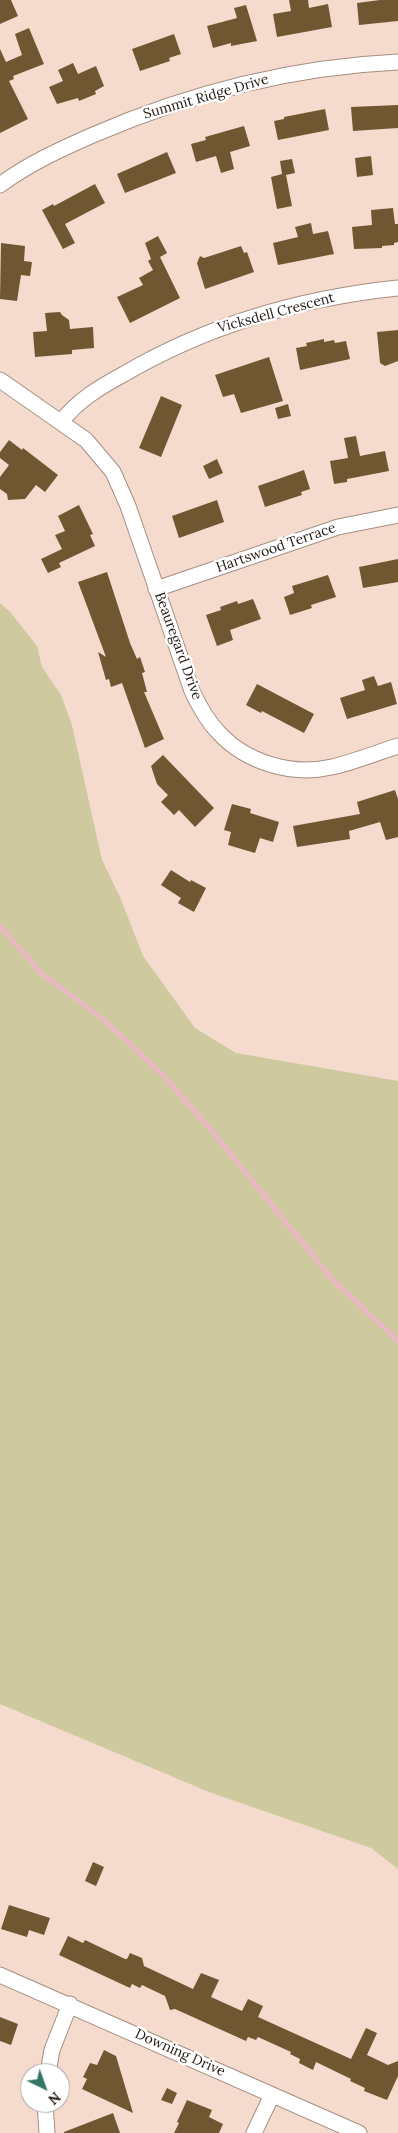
<!DOCTYPE html>
<html>
<head>
<meta charset="utf-8">
<style>
	body { margin:0 }
	#map { position:relative; width:398px; height:2133px; overflow:hidden; background:#f4dbcd; font-family:Lora,serif }
	canvas { display:block }
	.north { position:absolute; left:20px; top:2063px; width:50px; height:50px; box-sizing:border-box; background:#fff; border:1px solid #a6a3a1; border-radius:50%; rotate:138deg; font-size:14px; font-weight:700; line-height:20px; text-align:center; color:#201813 }
	.north::after { content:''; display:block; margin:auto; width:18px; height:22px; background:#337567; clip-path:polygon(50% 0,100% 100%,50% 72%,0 100%) }
</style>
</head>
<body>
<div id="map">
<canvas width="398" height="2133"></canvas>
<div class="north">N</div>
</div>
<script>
const ctx = document.querySelector('canvas').getContext('2d');
ctx.lineJoin = 'round';
function paint(path, color) {
  ctx.fillStyle = color;
  ctx.fill(path, 'evenodd');
}
function strokePath(path, color, width, dash) {
  ctx.strokeStyle = color;
  ctx.lineWidth = width;
  ctx.lineCap = dash ? 'butt' : 'round';
  ctx.setLineDash(dash || []);
  ctx.stroke(path);
}
function drawText(font, color, halo, rows, align = 'center') {
  ctx.font = font + ' Lora,serif';
  ctx.lineWidth = 5;
  ctx.setLineDash([]);
  ctx.textBaseline = 'middle';
  ctx.strokeStyle = halo;
  ctx.fillStyle = color;
  for (const [text, x, y, turn = 0] of rows) {
    ctx.save();
    ctx.translate(x, y);
    ctx.rotate((+turn || 0) * Math.PI / 180);
    ctx.textAlign = isNaN(turn) ? turn : align;
    if (halo) ctx.strokeText(text, 0, 0);
    ctx.fillText(text, 0, 0);
    ctx.restore();
  }
}
paint(new Path2D(`
	M0,603l11,10 26,33 5,21 19,28 11,30 30,135 18,37 23,59 52,72 41,25 162,28v788l-27,-21 -162,-56 -209,-88z`), '#cec99f');
strokePath(new Path2D(`
	M0,926l42,48 62,46 58,54 55,63 115,142 66,62`), '#ecb8c5', 4.5);
paint(new Path2D(`
	M0,0h11l7,16 -18,8z
	M289,0h19l1,8 19,-4 4,23 -55,10 -4,-23 18,-3z
	M380,0h18v21l-39,4 -2,-22z
	M246,5l11,36 -26,5v-3l-18,5 -6,-22 30,-8 -3,-10z
	M29,28l15,36 -31,12 1,3 -5,2 19,38 -28,14v-84l6,13 16,-7 -7,-21z
	M174,34l7,20 -12,4 1,3 -30,10 -8,-22z
	M73,63l5,11 18,-8 8,20 -9,5 1,3 -17,7 -1,-3 -21,6 -8,-17 14,-6 -5,-11z
	M398,105v23l-45,3 -2,-24z
	M325,109l4,21 -51,10 -4,-19 10,-2v-2z
	M244,126l6,20 -20,6 4,17 -13,4 -5,-17 -20,6 -5,-18 15,-4 -1,-3z
	M167,152l9,21 -51,20 -8,-19z
	M371,156l2,19 -16,2 -2,-19z
	M292,159l3,14 -9,2 6,31 -15,3 -6,-32 11,-3 -2,-13z
	M95,184l10,19 -40,21 10,19 -12,6 -21,-39 11,-6 1,2z
	M393,208l2,16h3v18l-4,1v2l-12,1v2l-28,1 -2,-22 20,-2 -1,-15z
	M311,223l2,11 15,-3 6,23 -56,11 -5,-22 25,-6 -3,-10z
	M158,236l9,17 -7,4 20,41 -50,25 -13,-26 26,-12 -4,-7 14,-8 -5,-9 3,-2 -6,-16z
	M1,243l24,3 -1,15 8,1 -2,14 -9,-1 -4,26 -17,-2z
	M241,246l3,7 3,-1 7,20 -49,17 -8,-26 3,-7 4,2z
	M60,312l2,3 7,5 1,9 23,-2 1,21 -22,2v4l-37,3 -2,-25 14,-1 -2,-18z
	M398,330v31l-13,5 -5,-3 -3,-31z
	M324,339v3l10,-2 1,3 11,-2 4,18 -50,11 -4,-22 11,-2 -1,-3z
	M269,357l14,44 -42,12 -7,-19 -11,3 -8,-22z
	M161,396l21,9 -21,52 -22,-9z
	M288,404l3,12 -13,3 -3,-11z
	M356,436l4,20 25,-5 4,20 -42,8v3l-13,2 -4,-23 18,-3 -4,-20z
	M9,440l13,10 1,-2 35,27 -13,17 -9,-7 -11,14 -17,1 -1,-6 -7,-5v-12l9,-12 -9,-7v-6z
	M217,459l6,14 -14,6 -6,-13z
	M304,470l6,19 -9,3 1,3 -37,12 -7,-21z
	M217,500l7,22 -45,16 -7,-22z
	M79,505l14,29 -3,1 5,11 -36,17 2,4 -13,6 -7,-14 21,-10 -7,-14 10,-4 -7,-15z
	M398,559v23l-35,6 -4,-21z
	M107,572l23,71 7,16 3,-2 5,15 -3,1 5,19h-3l20,47 -19,9 -23,-65 -11,4 -2,-8 -3,1 -8,-28 8,5 -28,-75z
	M328,575l8,22 -25,8 1,3 -22,7 -6,-18 10,-4 -2,-7z
	M253,599l8,20 -31,11 3,10 -16,6 -11,-31 15,-5 -1,-3 17,-6 1,3z
	M374,676l4,10 13,-4 6,22 -50,15 -7,-21 25,-8 -3,-10z
	M257,684l57,30 -10,19 -42,-22 -1,2 -15,-8z
	M163,755l51,53 -19,19 -16,-17 -5,5 -13,-13 7,-7 -11,-11 -6,-18z
	M395,790l3,9v38l-12,3 -6,-18 -31,9 1,8 -53,8 -4,-21 67,-12 -3,-12z
	M232,804l19,5 -1,4 29,9 -6,20 -13,-4 -5,15 -27,-8 3,-13 -7,-2z
	M171,870l19,12 1,-2 15,8 -12,24 -16,-9 3,-5 -20,-13z
	M93,1862l11,5 -8,19 -11,-5z
	M9,1905l41,13 -6,17 -15,-5 -2,7 -26,-8z
	M68,1936l15,7 2,-3 40,19h2l3,-6 12,5 2,8 49,23 8,-16 18,7 -8,17 31,14 6,-12 15,7 -5,11 93,42 15,-31 11,5 -10,22 21,10 10,-4v15l-11,24 -23,-9 1,-3 -15,-7 1,-2 -35,-17 -3,8 -14,-7 1,-4 -10,-5 1,-2 -33,-15 -2,3 -8,-3 -2,4 -71,-32 -5,1 -5,-14 -23,-11 -2,3 -8,-4 -2,4 -71,-33z
	M0,2017l18,7 -7,21 -11,-4z
	M104,2050l12,6 17,57 -51,-24 5,-10 -4,-2 7,-14 7,2z
	M167,2088l10,5 -5,11 -11,-4z
	M187,2100l25,10 -3,7 14,7 -4,9h-45l5,-10 -2,-1z
	M113,2113l7,20h-56v-1z`), '#705732');
const minor = new Path2D(`
	M0,185c28,-21 61,-36 93,-50 97,-42 200,-68 305,-73
	M0,380l86,60 27,32 15,34 64,185c7,15 15,30 27,42 28,30 73,43 113,34 22,-5 44,-14 66,-21
	M61,422c17,-22 39,-35 63,-48 84,-49 177,-76 274,-86
	M156,589l182,-62 60,-12
	M0,1975l359,158
	M48,2073l4,-23 18,-46
	M45,2103l2,30
	M254,2133l18,-38`);
strokePath(minor, '#a58e81', 17);
strokePath(minor, '#fff', 15);
drawText('14px', '#201813', '#fff', [
	["Summit Ridge Drive",206,97,-16],
	["Vicksdell Crescent",276,313,-15],
	["Hartswood Terrace",276,548,-19],
	["Beauregard Drive",178,646,70],
	["Downing Drive",180,2053,24]
]);
</script>
</body>
</html>
